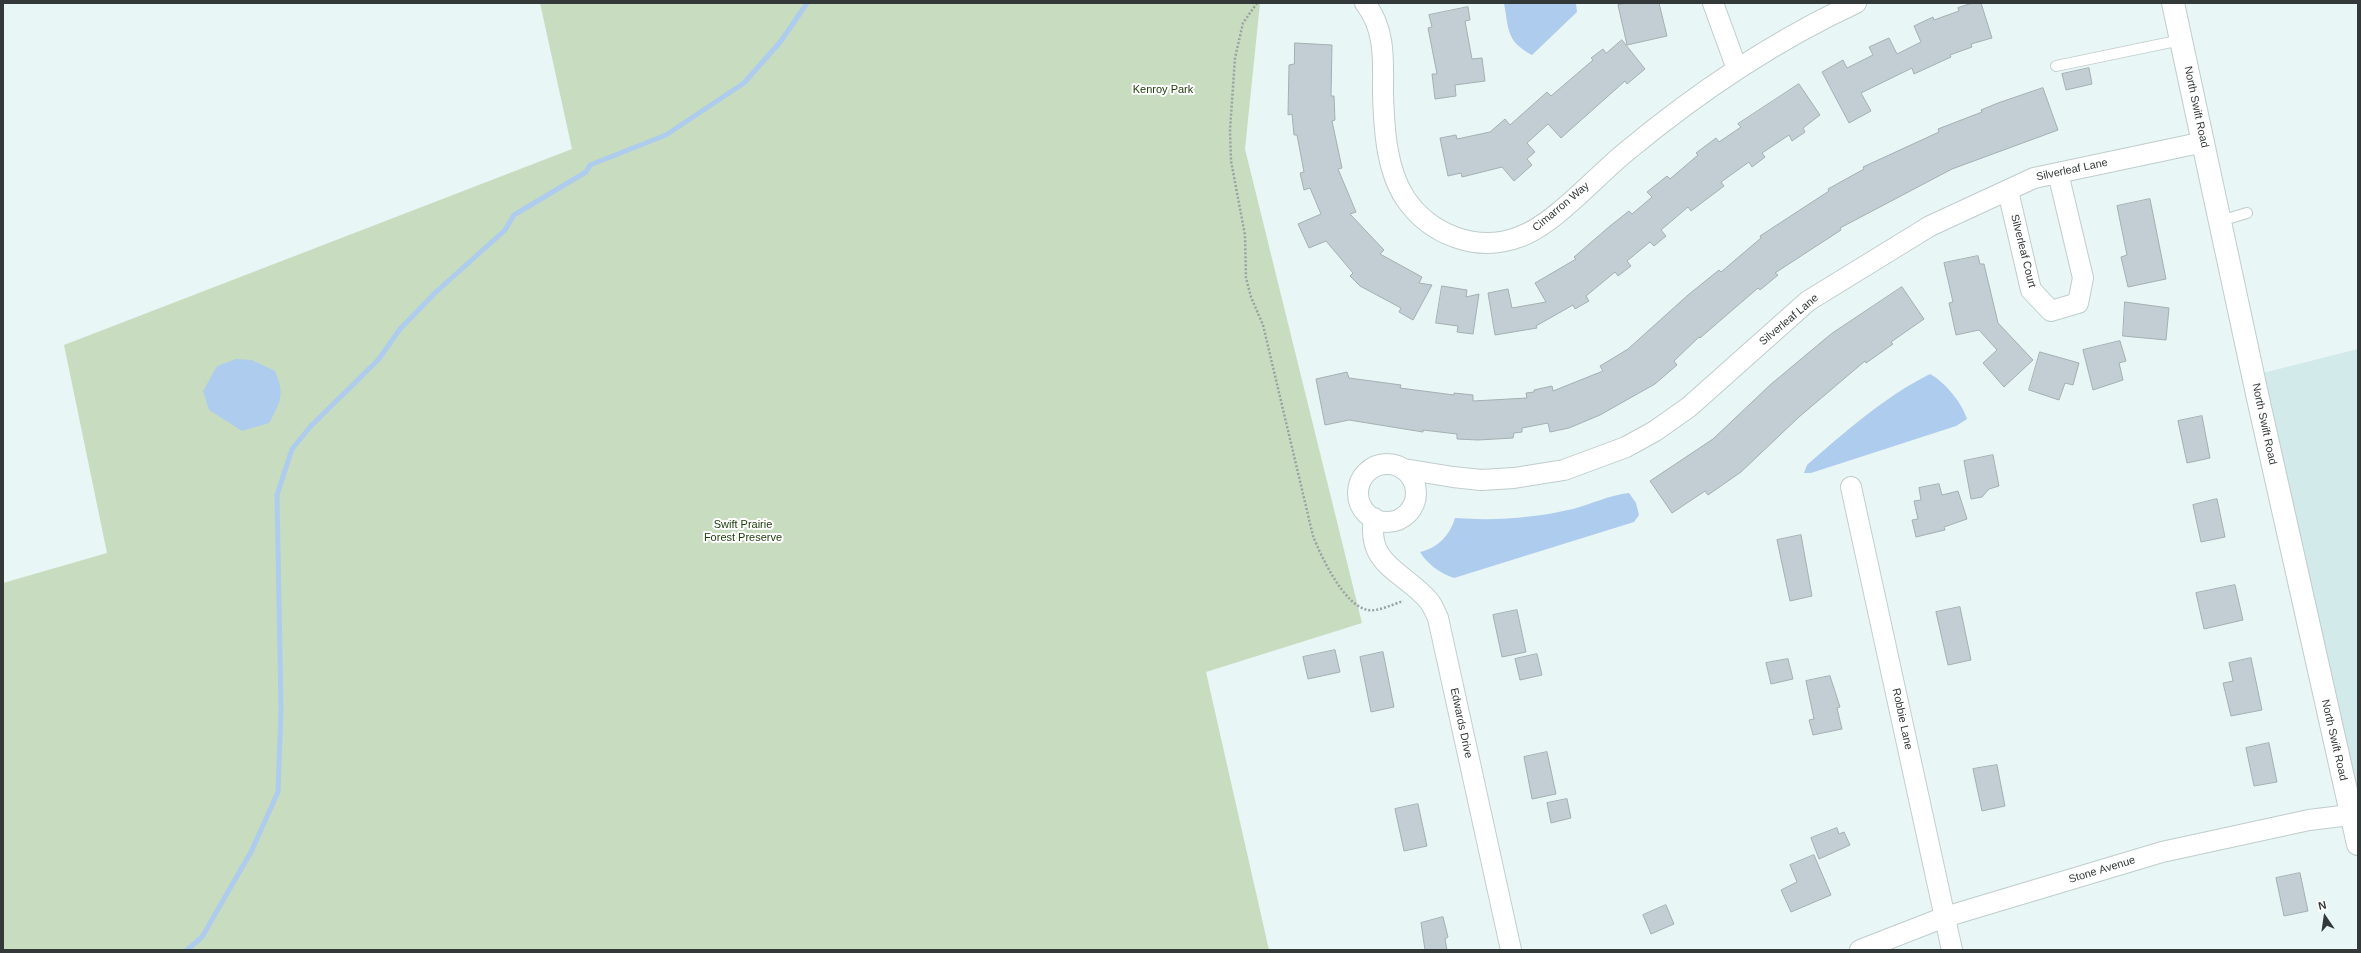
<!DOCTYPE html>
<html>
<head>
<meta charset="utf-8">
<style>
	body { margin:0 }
	#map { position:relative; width:2361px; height:953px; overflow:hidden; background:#e8f6f5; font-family:Arial,sans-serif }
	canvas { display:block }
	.frame { position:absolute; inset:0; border:4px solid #333838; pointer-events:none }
	.north { position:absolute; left:2305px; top:897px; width:40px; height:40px; -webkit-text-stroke:3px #fff; paint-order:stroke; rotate:347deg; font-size:11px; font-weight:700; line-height:16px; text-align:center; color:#333838 }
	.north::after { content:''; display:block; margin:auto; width:14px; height:18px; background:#333838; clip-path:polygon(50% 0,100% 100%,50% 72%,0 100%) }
</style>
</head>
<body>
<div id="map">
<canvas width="2361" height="953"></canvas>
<div class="frame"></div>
<div class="north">N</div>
</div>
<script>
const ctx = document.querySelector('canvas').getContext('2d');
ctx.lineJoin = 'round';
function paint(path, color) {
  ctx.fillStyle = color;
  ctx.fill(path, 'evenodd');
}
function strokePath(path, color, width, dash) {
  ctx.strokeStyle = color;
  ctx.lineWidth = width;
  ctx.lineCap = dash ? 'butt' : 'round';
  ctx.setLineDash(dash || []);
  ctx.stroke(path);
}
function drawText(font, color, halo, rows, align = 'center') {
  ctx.font = font + ' Arial,sans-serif';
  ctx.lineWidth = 4;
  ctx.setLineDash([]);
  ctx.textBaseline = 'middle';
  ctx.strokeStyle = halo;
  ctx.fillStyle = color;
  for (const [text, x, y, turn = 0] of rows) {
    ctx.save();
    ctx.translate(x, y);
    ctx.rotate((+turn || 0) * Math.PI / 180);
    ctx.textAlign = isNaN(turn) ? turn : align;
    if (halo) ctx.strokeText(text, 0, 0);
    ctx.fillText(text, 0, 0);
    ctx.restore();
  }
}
paint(new Path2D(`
	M2358,349v454l-99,-429z`), '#d2eae9');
paint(new Path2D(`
	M540,3h720l-15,146 117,474 -156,49 63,278h-1266v-367l104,-30 -43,-208 508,-196z`), '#c8ddc0');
paint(new Path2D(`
	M1504,3h72l1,9 -45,43c-26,-14 -23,-25 -28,-52z
	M236,359l16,1 23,11c10,23 6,31 -6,52l-27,8 -33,-21 -6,-19 14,-25z
	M1930,374c15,8 32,29 37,45l-11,7 -145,47h-7l3,-8c38,-33 77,-68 123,-91z
	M1629,493l7,10 3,12 -5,7 -180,56c-14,-5 -26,-13 -34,-26 18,-4 30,-17 35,-34 40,3 79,0 118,-9 18,-5 37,-14 56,-16z`), '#aecced');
strokePath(new Path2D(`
	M187,950l15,-13 23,-40 26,-45 27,-60 3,-83 -4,-214 15,-46 19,-23 67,-66 22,-31 36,-37 69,-62 9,-15 72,-43 4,-7 76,-30 78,-52 37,-42 26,-38`), '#aecced', 5);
const building = new Path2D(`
	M1629,3h30l8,33 -40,9 -9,-40z
	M1973,3h8l11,35 -21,6 1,3 -22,8 1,2 -37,17 -2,-6 -51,25 10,18 -22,12 -27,-51 21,-12 4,8 26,-13 -4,-8 20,-9 8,16 24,-12 -7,-16 19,-9 1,3 25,-9 -1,-3z
	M1468,7l2,13 -5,1 7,38 10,-1 3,23 -30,4 1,11 -21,3 -3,-25h5l-9,-46 4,-1 -3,-12z
	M1622,40l23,29 -18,15 -2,-3 -64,57 -13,-14 -21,19 8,9 -8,7 5,6 -18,16 -12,-14 -40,10 -1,-4 -13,3 -8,-38 16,-3 1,4 33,-7 15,-13 5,6 37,-33 4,4 42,-36 -2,-2 12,-9 3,4z
	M1295,43l37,2 -1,51h3l1,24 -3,1 10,47 -4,1 18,43 -6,2 34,36 -4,4 42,23 -3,6 13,2 -19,35 -14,-8 2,-4 -41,-22 -10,-10 3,-3 -27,-32 -17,7 -11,-24 23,-10 -11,-26 -6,2 -4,-17 4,-1 -7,-37h-3l-2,-21 -4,1 1,-50 5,-1z
	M2089,68l3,16 -26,6 -4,-16z
	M1799,84l21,31 -17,13 2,4 -13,9 -3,-6 -27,18 3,4 -13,10 -3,-5 -28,20 3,4 -33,25 -3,-4 -27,23 5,6 -12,10 -4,-4 -23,19 4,5 -13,10 -3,-4 -29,24 3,5 -14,8 -2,-4 -37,21 1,2 -42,7 -7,-42 20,-4 4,19 34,-6 -11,-19 41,-24 -2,-2 36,-31 19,-15 3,3 20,-17 -5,-5 20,-16 3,3 28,-24 -2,-2 20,-15 3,4 22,-15 -3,-3z
	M2043,88l15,42 -106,39 -112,59 1,2 -66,43 3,2 -18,15 -2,-2 -58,50 -1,-1 -25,24 3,4 -22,19 -55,31 -31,13 -19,4 -2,-9 -26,5v4l-8,1 -1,5 -35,2 -21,-1v-5l-34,-4v2l-74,-12 -24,5 -9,-46 31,-7 2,6 52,7 -1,3 54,7v-2l19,2v6l54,-3 -1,-5 8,-1v-2l18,-4 1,5 50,-20 -3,-5 28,-17 60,-54 31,-25 2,2 40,-34 -1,-2 69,-45 -1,-2 36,-20 -1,-2 76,-35 -1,-3 44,-17 -1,-2 17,-7z
	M2150,199l16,80 -38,8 -7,-30 6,-2 -10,-49z
	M1978,256l2,8h4l14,59 35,37 -29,27 -21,-24 14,-13 -18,-20 -23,5 -7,-32 4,-1 -9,-39z
	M1442,286l25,4 -1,7 13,-3 -6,40 -16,-2 1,-6 -22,-3z
	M1902,287l22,32 -33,23 2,2 -27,19 -1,-2 -66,56 -58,55 -33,23 -3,-4 -33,22 -22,-32 63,-42 57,-54 61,-51z
	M2125,302l44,6 -3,32 -43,-4z
	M2120,341l6,20 -7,2 4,17 -30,10 -10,-40z
	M2040,352l39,11 -6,22 -8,-2 -6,17 -30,-10z
	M2202,416l8,42 -23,5 -9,-42z
	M1993,455l6,31 -10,3 -7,8 -11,2 -7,-38z
	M1939,484l3,11 16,-4 9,28 -23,8 1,3 -29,7 -4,-17 6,-1 -4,-18 7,-1 -2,-12z
	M2217,499l8,38 -24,5 -8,-37z
	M1801,535l11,61 -22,5 -13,-61z
	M2235,585l8,35 -39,9 -8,-36z
	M1960,607l11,53 -23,5 -12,-53z
	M1517,610l9,42 -24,5 -9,-42z
	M1335,650l5,22 -32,7 -5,-22z
	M1383,652l11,55 -23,5 -11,-55z
	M1537,654l5,21 -22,5 -5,-21z
	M2251,658l11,52 -31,6 -8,-33 10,-2 -4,-18z
	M1788,659l5,20 -22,5 -5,-21z
	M1830,676l10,31 -3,1 5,21 -29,6 -4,-15 5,-1 -8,-38z
	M2269,743l8,39 -23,4 -8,-38z
	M1547,752l9,42 -24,5 -8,-42z
	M1997,765l8,41 -23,5 -9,-42z
	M1567,799l4,19 -20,5 -4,-20z
	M1418,804l9,42 -23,5 -9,-42z
	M1837,828l2,6 5,-2 6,13 -31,14 -8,-21z
	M1814,855l17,40 -40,17 -10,-22 16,-8 -7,-17z
	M2300,873l8,38 -24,5 -8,-38z
	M1666,905l8,19 -23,10 -8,-19z
	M1443,917l5,20 -3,2 2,11h-22l-4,-27z`);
paint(building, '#c2ced3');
strokePath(building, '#a4afb4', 1);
const service = new Path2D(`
	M2056,66l125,-26
	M2220,221l27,-8`);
const minor = new Path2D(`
	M1365,3c21,27 18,58 18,90 1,34 3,76 22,105 25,37 72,55 114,39 35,-12 78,-62 108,-86 70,-58 147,-110 229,-148
	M1713,3l24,66
	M2008,191l23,99 20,21 27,-8 5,-25 -25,-105
	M1358 493a29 29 0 1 1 58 0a29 29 0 1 1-58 0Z
	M1404,469l49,8 28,3 33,-2 50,-8 62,-23 29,-16 34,-24 119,-106 122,-75 104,-48 170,-36
	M1851,487l101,463
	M1374,518c-8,48 30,53 55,83 4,5 6,11 9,17l73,332
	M1860,950l85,-33 217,-65 147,-32 49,-6`);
const tertiary = new Path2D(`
	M2173,3l84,391 101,450`);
strokePath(service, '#bfcdcc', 12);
strokePath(minor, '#bfcdcc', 22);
strokePath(tertiary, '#bfcdcc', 24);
strokePath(new Path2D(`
	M1257,3l-14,20 -8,35 -5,72 1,31 14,74 1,43 5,19 12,28 50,211c8,20 31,70 55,74 9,2 26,-6 35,-9`), '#98a2a2', 2.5, [2, 2]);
strokePath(service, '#fff', 10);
strokePath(minor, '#fff', 20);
strokePath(tertiary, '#fff', 22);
drawText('11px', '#1f400d', '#fff', [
	["Kenroy Park",1163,90],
	["Swift Prairie",743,525],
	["Forest Preserve",743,538]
]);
drawText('11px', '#333838', '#fff', [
	["North Swift Road",2196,107,78],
	["Silverleaf Lane",2072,170,-12],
	["Cimarron Way",1561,207,-40],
	["Silverleaf Court",2023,251,76],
	["Silverleaf Lane",1789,320,-40],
	["North Swift Road",2264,424,78],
	["Robbie Lane",1902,719,78],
	["Edwards Drive",1461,723,78],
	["North Swift Road",2334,740,77],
	["Stone Avenue",2102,870,-17]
]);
</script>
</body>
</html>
